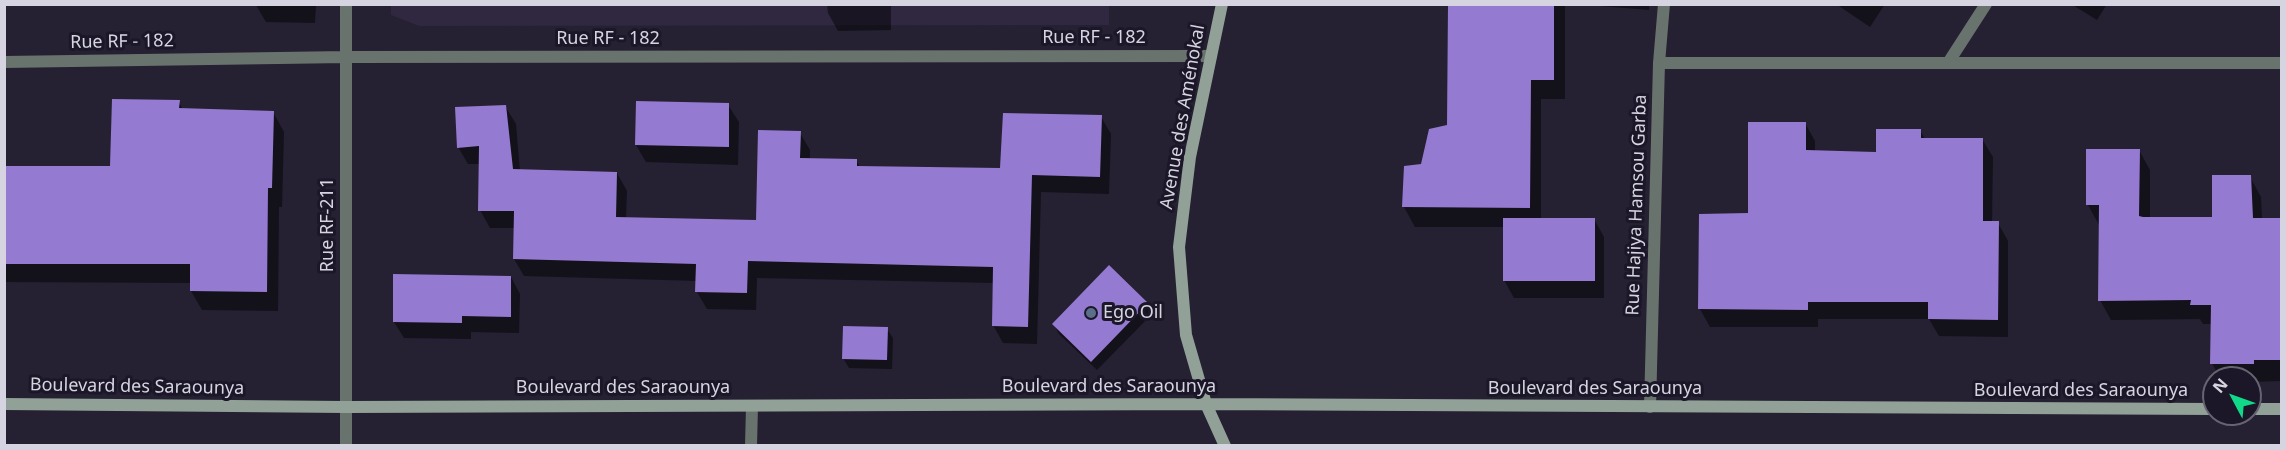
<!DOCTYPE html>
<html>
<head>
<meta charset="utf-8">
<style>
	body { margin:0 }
	#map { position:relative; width:2286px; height:450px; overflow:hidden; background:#252032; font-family:"Noto Sans",sans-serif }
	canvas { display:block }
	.frame { position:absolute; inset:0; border:6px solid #d6d4e0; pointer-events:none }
	.north { position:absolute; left:2202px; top:366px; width:60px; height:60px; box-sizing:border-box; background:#1b1728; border:2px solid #666372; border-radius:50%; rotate:311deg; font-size:16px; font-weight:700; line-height:24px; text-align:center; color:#d6d4e0 }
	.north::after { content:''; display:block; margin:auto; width:21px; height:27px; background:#12d98a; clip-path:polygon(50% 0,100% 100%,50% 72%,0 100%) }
</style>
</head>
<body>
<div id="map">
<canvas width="2286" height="450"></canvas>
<div class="frame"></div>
<div class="north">N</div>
</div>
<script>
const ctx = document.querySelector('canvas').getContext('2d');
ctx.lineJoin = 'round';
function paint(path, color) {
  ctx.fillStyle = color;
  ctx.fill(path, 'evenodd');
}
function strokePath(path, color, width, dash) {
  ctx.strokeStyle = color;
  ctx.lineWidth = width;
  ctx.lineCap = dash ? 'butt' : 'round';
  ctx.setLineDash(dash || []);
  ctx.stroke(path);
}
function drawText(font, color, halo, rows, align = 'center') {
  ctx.font = font + ' "Noto Sans",sans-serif';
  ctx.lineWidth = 6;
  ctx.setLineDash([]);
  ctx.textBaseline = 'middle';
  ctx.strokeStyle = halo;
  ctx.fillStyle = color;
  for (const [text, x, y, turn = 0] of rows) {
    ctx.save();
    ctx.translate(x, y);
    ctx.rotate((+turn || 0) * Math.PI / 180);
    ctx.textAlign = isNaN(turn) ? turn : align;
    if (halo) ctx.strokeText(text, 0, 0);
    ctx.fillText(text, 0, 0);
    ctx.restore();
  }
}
paint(new Path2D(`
	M391,4h718v21l-690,1 -28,-11z`), '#2f2840');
paint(new Path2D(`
	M316,4l-1,19 -49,-1 -10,-17z
	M827,4h64v26l-53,1 -10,-18z
	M1449,4h116v95h-24v120h53l10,18v61h-90l-10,-18v-53h-89l-11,-20 19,-42 25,-39z
	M1576,4h73v6z
	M1836,4h49l-15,23z
	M2071,4h36l-10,16z
	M179,102l4,8 90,2 11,20 -2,75h-3l-1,104 -76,-1 -11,-19v-8l-187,-1v-115l107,1z
	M728,105l11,17 -1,43 -92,-3 -10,-17z
	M505,106l11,18 4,47 97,2 10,18 -1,27 131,3 43,-88 10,17v9l46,1 4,7 142,3 99,-53 10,17 -2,60 -68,-2 -4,152 -34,-1 -10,-18 1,-42 -237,-5 -1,32 -49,-1 -10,-17v-11l-173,-5 -10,-17 1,-31h-25l-10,-18v-46h-12l-10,-17z
	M1805,123l10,18v11l63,1 42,-23 5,9h57l11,18 -1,66h6l10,18v96l-69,-1 -10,-17h-111v8h-108l-10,-18 50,-94z
	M2139,150l11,20v48l63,1 37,-42 11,20 1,22h20v162l-32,1v-4h-30l-8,-15v-39h-9l-3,-5 -89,1 -11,-20 -1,-75 -11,-20z
	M511,277l9,17 -1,39 -48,-1v7l-67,-1 -10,-16z
	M1147,304l5,10 -55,56 -38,-36 -5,-9z
	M887,329l6,9 -1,31 -43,-1 -6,-10z`), '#0007');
paint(new Path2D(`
	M1448,4h106v76h-23l-1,128 -128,-1 2,-41 17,-2 8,-35 18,-4z
	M112,99l68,1 -1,8 95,3 -2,77h-4l-1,104 -77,-1v-27h-186v-98h106z
	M636,101l93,2v44l-94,-2z
	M506,105l7,64 104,3 -1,45 140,3 2,-90 43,1 -1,27 57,1v7l143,2 3,-55 99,2 -2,62 -68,-2 -4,152 -36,-1 1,-59 -245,-6 -1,32 -52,-1 1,-28 -183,-5 1,-48h-36l1,-65 -22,2 -2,-41z
	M1748,122h58v28l70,2v-23h45v9h62v83h16l-1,99 -70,-1v-17h-120v8l-110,-1 1,-95 49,-1z
	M2086,149h54l-1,67 4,1h69v-42h39l2,43h29v142h-28v4h-44l1,-59h-21l1,-5 -93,1 1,-96h-13z
	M1503,218h92v63h-92z
	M1109,265l39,38 -57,59 -39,-38z
	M393,274l118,2v41l-49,-1v7l-69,-1z
	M843,326l45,1 -1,33 -45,-1z`), '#947ad0');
strokePath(new Path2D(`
	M346,4v442
	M4,62l342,-5 865,-1
	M1659,63h623
	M1948,63l38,-59
	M1650,407l9,-344 5,-59
	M751,446l1,-40`), '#69736d', 12);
strokePath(new Path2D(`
	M1222,4l-32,153 -11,90 7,88 20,69 19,42
	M4,404l342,3 860,-3 1008,5
	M2250,409h32`), '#91a197', 12);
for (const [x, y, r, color] of [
	[1091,313,6,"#5c6f8a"]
]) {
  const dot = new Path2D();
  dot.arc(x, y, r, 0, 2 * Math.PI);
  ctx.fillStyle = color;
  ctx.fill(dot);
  strokePath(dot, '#1b1728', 2);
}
drawText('18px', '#d6d4e0', '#1b1728', [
	["Rue RF - 182",1094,38],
	["Rue RF - 182",608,39],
	["Rue RF - 182",122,42,-1],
	["Avenue des Aménokal",1183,117,-80],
	["Rue Hajiya Hamsou Garba",1637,205,-88],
	["Rue RF-211",328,225,-90],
	["Boulevard des Saraounya",137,387,1],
	["Boulevard des Saraounya",1109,387],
	["Boulevard des Saraounya",623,388],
	["Boulevard des Saraounya",1595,389],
	["Boulevard des Saraounya",2081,391]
]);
drawText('18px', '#d6d4e0', '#1b1728', [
	["Ego Oil",1103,313]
], 'left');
</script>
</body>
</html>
